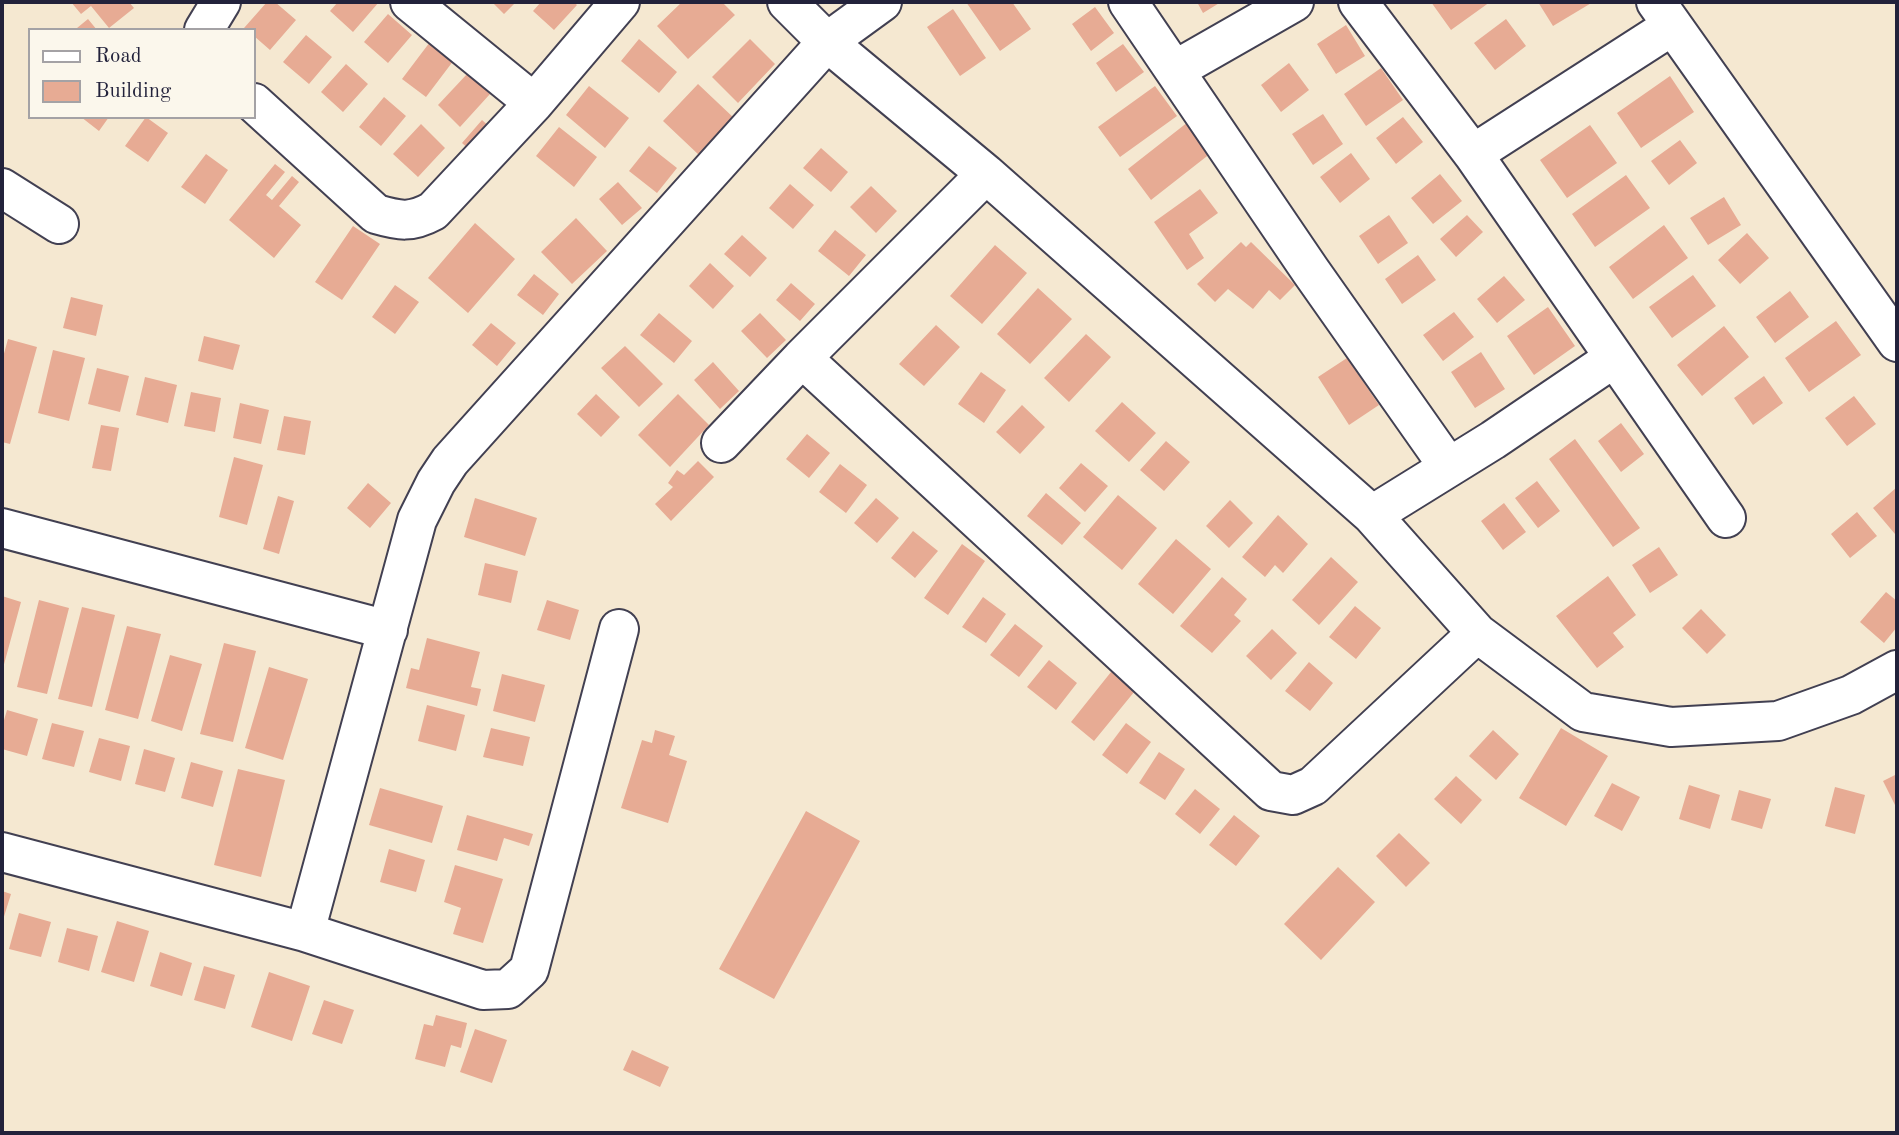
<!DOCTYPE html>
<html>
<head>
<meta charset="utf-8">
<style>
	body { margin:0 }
	#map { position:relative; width:1899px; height:1135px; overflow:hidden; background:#f5e8d1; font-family:"Old Standard TT",serif }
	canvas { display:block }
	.frame { position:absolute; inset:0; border:4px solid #22223b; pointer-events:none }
	.legend { position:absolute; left:28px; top:28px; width:228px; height:91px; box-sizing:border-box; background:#fbf7ec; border:2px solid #a4a2a5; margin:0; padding:9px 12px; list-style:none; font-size:21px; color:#22223b }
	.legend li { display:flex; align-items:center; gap:14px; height:35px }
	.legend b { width:35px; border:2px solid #a4a2a5 }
</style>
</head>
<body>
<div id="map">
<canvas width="1899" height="1135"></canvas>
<div class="frame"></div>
<ul class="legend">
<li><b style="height:9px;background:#fff"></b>Road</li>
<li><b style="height:19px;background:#e7ab94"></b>Building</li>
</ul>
</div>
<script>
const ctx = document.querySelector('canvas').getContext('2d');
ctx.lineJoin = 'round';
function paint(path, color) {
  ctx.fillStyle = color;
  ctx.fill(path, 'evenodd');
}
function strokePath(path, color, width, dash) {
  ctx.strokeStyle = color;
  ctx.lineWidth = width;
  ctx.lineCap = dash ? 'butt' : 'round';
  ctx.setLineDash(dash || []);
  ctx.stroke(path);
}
paint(new Path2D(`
	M71,2h58l5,6 -25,20 -18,-22 -10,8z
	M267,2h8l21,18 -26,30 -16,-14v-6l-10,-2z
	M338,2h41l-26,30 -23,-21z
	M492,2h24l-12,12z
	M541,2h33l3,3 -23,25 -21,-19z
	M682,2h40l13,13 -47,44 -31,-33z
	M966,2h46l19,27 -31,22z
	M1197,2h24l-18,11z
	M1431,2h59l-39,28z
	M1538,2h55l-40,24z
	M1095,7l19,26 -23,18 -19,-27z
	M953,9l33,49 -26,18 -33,-49z
	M388,14l24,21 -24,28 -24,-21z
	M88,19l9,11h-19l-1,-2z
	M1506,19l20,27 -31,24 -21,-27z
	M1346,25l19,31 -29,18 -19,-30z
	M306,35l26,22 -23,27 -26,-22z
	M639,39l38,33 -18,21 -38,-32z
	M750,39l25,25 -37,39 -26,-26z
	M430,42l24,18 -28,37 -24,-18z
	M1123,44l21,28 -28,20 -20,-29z
	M1289,63l20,27 -28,22 -20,-27z
	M346,64l22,20 -25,28 -22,-20z
	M1381,68l22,32 -37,26 -22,-32z
	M468,73l22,21 -30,33 -22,-22z
	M1670,76l24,36 -53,36 -24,-35z
	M698,84l37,35 -35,37 -37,-35z
	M589,86l40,32 -24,30 -39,-33z
	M1155,86l22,30 -57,41 -22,-30z
	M384,97l22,19 -25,30 -22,-19z
	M1323,114l20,30 -30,21 -21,-31z
	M81,117h28l-10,14z
	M146,117l22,16 -20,29 -23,-16z
	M1403,117l20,25 -27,22 -20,-26z
	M482,120l9,8 -20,23 -9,-8z
	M1188,122l23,31 -60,47 -23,-31z
	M421,124l24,24 -27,29 -25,-23z
	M1590,125l27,38 -50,35 -27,-38z
	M559,127l38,30 -23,30 -38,-31z
	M1680,140l17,23 -28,22 -18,-24z
	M649,146l28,22 -20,25 -28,-22z
	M821,148l27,24 -17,20 -28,-24z
	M1351,153l19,26 -30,24 -20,-26z
	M206,154l22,16 -23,34 -24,-17z
	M275,164l10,8 -19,23 6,5 20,-24 7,6 -20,24 22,19 -27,33 -45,-38z
	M1440,174l22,27 -29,23 -22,-26z
	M1626,175l24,33 -55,39 -23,-33z
	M618,182l24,26 -20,17 -23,-26z
	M790,184l24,21 -21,24 -24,-21z
	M871,186l26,25 -21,22 -26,-26z
	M1200,189l18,24 -29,21 15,24 -17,12 -33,-48z
	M1724,197l17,28 -33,20 -18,-27z
	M1389,215l19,28 -30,21 -19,-28z
	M1467,215l16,17 -27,25 -16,-18z
	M576,218l31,33 -35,33 -31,-32z
	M475,223l40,36 -47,54 -40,-35z
	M1664,225l24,33 -55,41 -24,-32z
	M353,226l27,18 -38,56 -27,-18z
	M835,230l31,25 -17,21 -31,-25z
	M1747,233l22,25 -29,26 -22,-24z
	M742,235l25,23 -17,19 -26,-23z
	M1241,242l5,5 5,-5 44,43 -15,15 -11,-10 -16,19 -25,-20 -13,13 -18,-18z
	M995,245l32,28 -45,51 -32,-28z
	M1418,255l18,25 -34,24 -17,-25z
	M710,263l24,23 -21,23 -24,-23z
	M534,274l25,20 -16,21 -26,-20z
	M1693,275l23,31 -44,32 -23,-31z
	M1504,276l21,24 -28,23 -20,-24z
	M791,283l24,21 -15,17 -24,-21z
	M395,285l24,17 -24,32 -23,-17z
	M1038,288l34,31 -42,45 -33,-30z
	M1790,291l19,26 -34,26 -19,-26z
	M71,297l32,8 -7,31 -33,-8z
	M1548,307l27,39 -41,29 -27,-39z
	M1454,312l20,25 -31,24 -20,-26z
	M659,313l33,28 -18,22 -34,-28z
	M760,313l26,27 -19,18 -26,-27z
	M1836,321l25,34 -52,37 -24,-34z
	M491,323l25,20 -19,23 -25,-21z
	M936,325l24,22 -36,39 -25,-22z
	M1724,326l25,31 -47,39 -25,-31z
	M1086,334l25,23 -42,45 -25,-24z
	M204,336l36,9 -7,25 -35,-9z
	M8,339l29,8 -27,97 -8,-2v-81z
	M625,346l38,38 -24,23 -38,-39z
	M53,350l32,8 -16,63 -31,-8z
	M1481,352l24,37 -30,19 -24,-36z
	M1347,358l32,47 -30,20 -31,-48z
	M713,362l26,29 -19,18 -26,-29z
	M97,368l32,8 -9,36 -32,-8z
	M981,372l25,18 -22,33 -26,-19z
	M1764,376l19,27 -30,22 -19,-27z
	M145,377l32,8 -9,38 -32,-8z
	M191,392l30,6 -6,34 -31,-6z
	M596,394l24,23 -19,20 -24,-23z
	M678,394l31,31 -39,42 -32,-32z
	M1854,396l22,28 -29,22 -22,-28z
	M1122,402l34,31 -27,29 -34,-31z
	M240,403l29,7 -8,34 -28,-6z
	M1022,405l23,22 -25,27 -24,-22z
	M284,416l27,5 -6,34 -28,-5z
	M1621,423l23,31 -23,18 -23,-31z
	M101,425l18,3 -8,43 -19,-3z
	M807,434l23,19 -21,25 -23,-19z
	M1575,439l65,89 -27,19 -64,-88z
	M1166,441l24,21 -26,29 -24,-21z
	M234,457l29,8 -16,60 -28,-8z
	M698,461l16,16 -43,44 -16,-17 18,-17 -5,-4 9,-13 7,5z
	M1081,463l27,23 -23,26 -26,-24z
	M840,464l27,21 -21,28 -27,-21z
	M1537,481l23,30 -22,17 -23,-30z
	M368,483l23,20 -21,25 -23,-20z
	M1897,487v45l-2,2 -22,-26z
	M1046,493l35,30 -19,22 -35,-29z
	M1118,495l39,33 -35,42 -39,-33z
	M278,496l16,5 -15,53 -16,-5z
	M475,498l62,20 -12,38 -61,-19z
	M876,498l23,20 -22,25 -23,-20z
	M1230,500l23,23 -24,25 -23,-22z
	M1504,503l22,29 -23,18 -22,-29z
	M1857,512l20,24 -27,22 -19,-24z
	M1278,515l30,29 -25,29 -8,-8 -10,12 -23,-20z
	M913,531l25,20 -23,27 -24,-20z
	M1176,539l35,30 -38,45 -35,-30z
	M962,544l23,17 -37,54 -24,-17z
	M1659,547l19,28 -28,18 -18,-28z
	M1331,557l27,25 -39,43 -27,-25z
	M485,563l33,8 -7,32 -33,-8z
	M1608,576l28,39 -23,18 11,14 -27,21 -41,-52z
	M1222,577l25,22 -13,16 7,6 -29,32 -32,-27z
	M1886,592l11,9v26l-13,16 -24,-21z
	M2,596l19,6 -18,66h-1z
	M983,597l23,17 -20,29 -24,-16z
	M39,600l30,8 -22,86 -30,-7z
	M547,600l32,10 -9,30 -33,-10z
	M1355,606l26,22 -25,31 -27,-22z
	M82,607l33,8 -23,92 -34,-8z
	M1701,609l25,26 -19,19 -25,-26z
	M1015,624l28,22 -24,31 -29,-22z
	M127,626l34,8 -23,85 -33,-9z
	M1272,629l25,24 -26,27 -25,-24z
	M427,638l53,14 -9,35 10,2 -4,17 -71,-18 5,-20 8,2z
	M224,643l32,8 -23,91 -33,-8z
	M170,655l32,9 -20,67 -31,-10z
	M1049,660l28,23 -21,27 -29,-23z
	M1309,662l24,21 -23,28 -25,-20z
	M269,667l39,12 -25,81 -38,-12z
	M1115,667l24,19 -45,55 -23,-19z
	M502,674l43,11 -10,37 -42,-11z
	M427,705l38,10 -9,36 -38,-10z
	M7,710l31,9 -11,37 -25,-7v-22z
	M52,723l32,8 -10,36 -32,-8z
	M1126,723l25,19 -24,32 -25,-19z
	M491,728l39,9 -7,29 -40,-9z
	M1561,728l47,28 -42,70 -47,-28z
	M655,730l20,6 -6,19 18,6 -19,62 -47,-15 21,-68 10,3z
	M1493,730l26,24 -23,26 -27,-24z
	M99,738l31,8 -9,35 -32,-9z
	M144,749l31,9 -10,34 -30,-8z
	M1159,752l26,17 -20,31 -26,-17z
	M191,762l32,9 -10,36 -32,-9z
	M238,769l47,11 -24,97 -47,-12z
	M1897,774v35l-14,-28z
	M1456,776l26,24 -21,24 -27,-25z
	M1612,783l28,14 -18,34 -28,-15z
	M1689,785l31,10 -10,34 -31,-10z
	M1835,787l30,8 -10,39 -30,-8z
	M380,788l63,18 -11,37 -63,-18z
	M1195,789l25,20 -20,25 -25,-20z
	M1739,790l32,9 -9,30 -31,-9z
	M806,811l54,30 -86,158 -55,-30z
	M467,815l66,19 -4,12 -25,-8 -7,23 -40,-11z
	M1234,815l26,21 -24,30 -27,-21z
	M1399,833l31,30 -24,24 -30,-31z
	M389,849l36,11 -9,32 -36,-10z
	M455,865l48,14 -20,64 -30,-9 8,-26 -17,-6z
	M1338,867l37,35 -54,58 -37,-36z
	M2,891l9,3 -9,29z
	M19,913l32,9 -10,35 -32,-8z
	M117,921l32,10 -15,51 -33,-10z
	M67,928l31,8 -9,35 -31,-9z
	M160,952l32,11 -10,33 -32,-10z
	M204,966l31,9 -10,34 -31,-9z
	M269,972l41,14 -18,55 -41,-14z
	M324,1000l30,10 -12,34 -30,-10z
	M436,1015l31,8 -6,25 -10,-3 -6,22 -30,-8 9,-35 9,2z
	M475,1029l32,11 -15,43 -32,-11z
	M632,1050l37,17 -9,20 -37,-17z`), '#e7ab94');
const minor = new Path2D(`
	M410,2l124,101
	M787,2l40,40 159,132 386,341 105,118 106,79 88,15 107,-6 73,-26 46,-25
	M1128,2l182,268 138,196
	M1358,2l115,152 253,364
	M1656,2l241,340
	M204,30l17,-28
	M1175,70l119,-68
	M254,103l122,111c24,7 35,9 57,-3l101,-108 86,-101
	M1473,154l199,-128
	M2,188l57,36
	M802,358l469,433 22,4 20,-9 164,-153
	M721,443l81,-85 184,-184
	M1372,515l121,-75 121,-82
	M2,528l386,102
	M2,852l303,80 178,58 25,-1 21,-19 90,-341
	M305,932l112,-412 19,-38 14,-21 377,-419 55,-40`);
strokePath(minor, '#424052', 42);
strokePath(minor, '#fff', 38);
</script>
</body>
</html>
